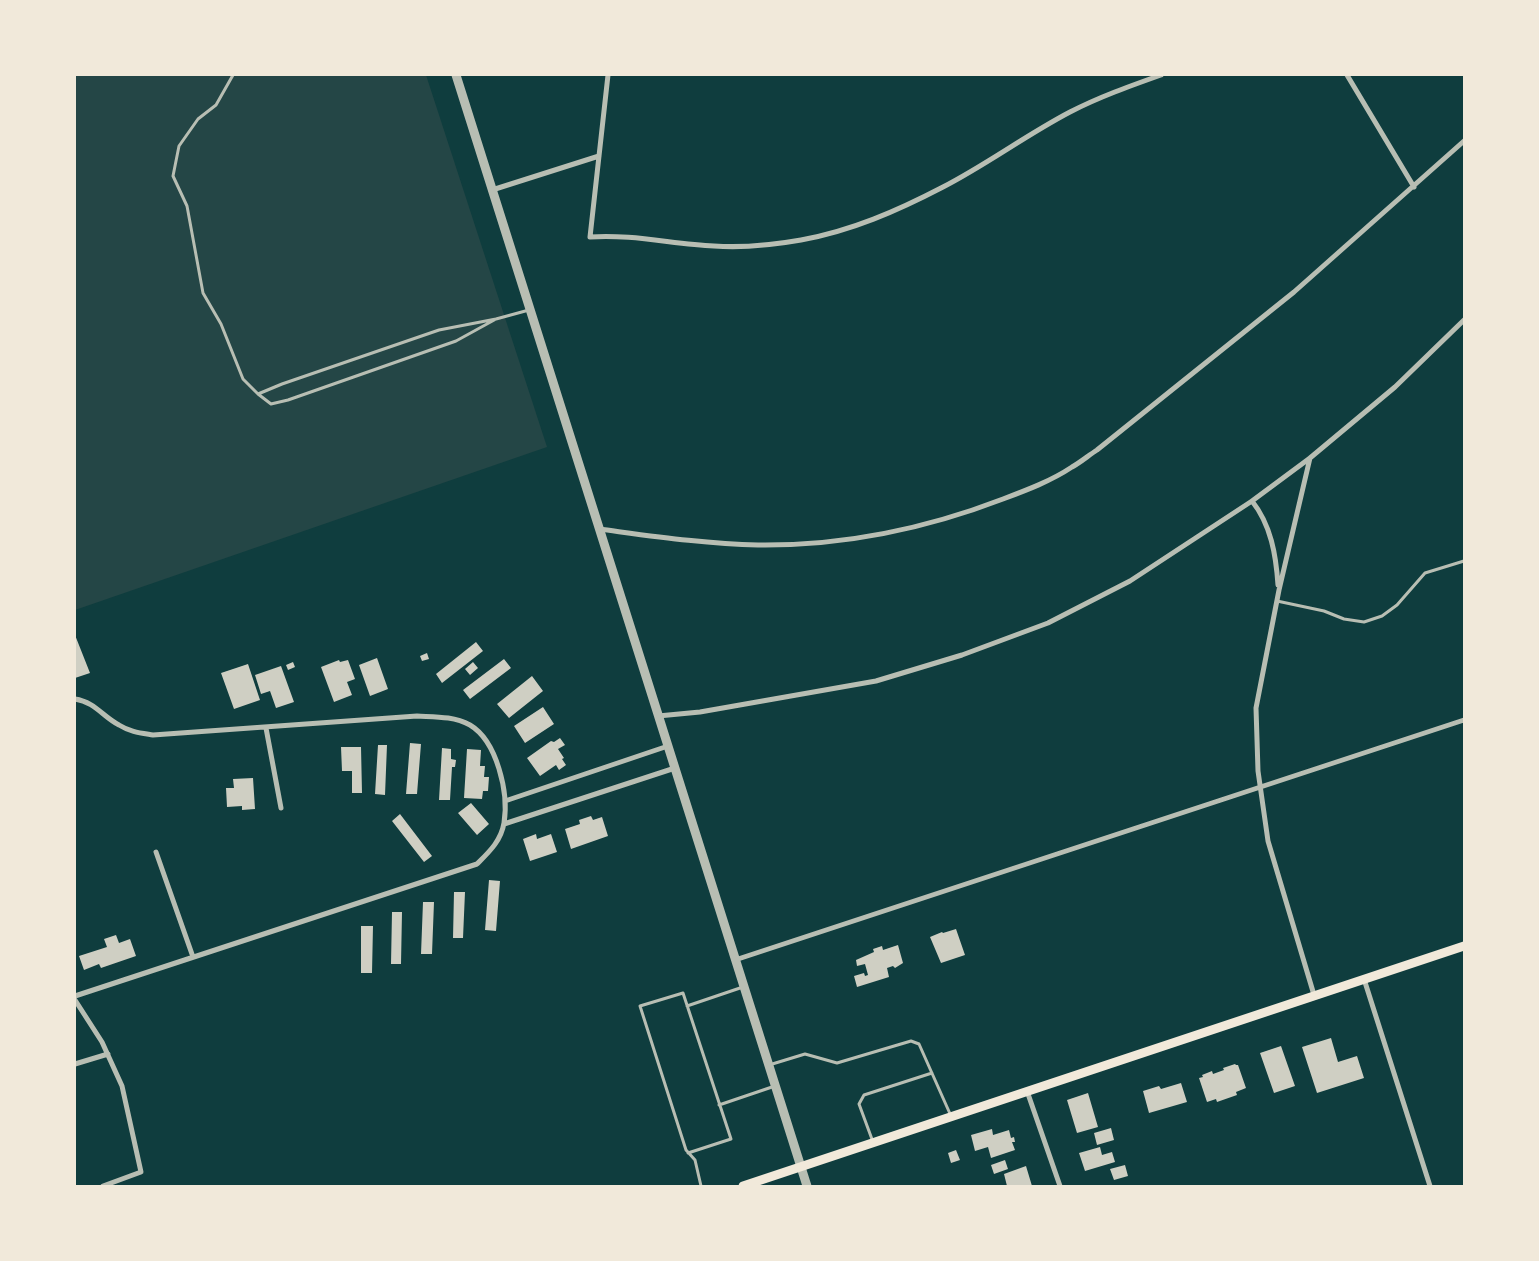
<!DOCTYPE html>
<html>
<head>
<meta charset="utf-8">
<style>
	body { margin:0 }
	#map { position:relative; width:1539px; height:1261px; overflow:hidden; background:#0f3d3e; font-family:"Public Sans",sans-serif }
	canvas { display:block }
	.frame { position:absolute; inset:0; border:76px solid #f1e9da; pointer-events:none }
</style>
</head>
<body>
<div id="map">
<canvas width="1539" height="1261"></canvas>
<div class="frame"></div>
</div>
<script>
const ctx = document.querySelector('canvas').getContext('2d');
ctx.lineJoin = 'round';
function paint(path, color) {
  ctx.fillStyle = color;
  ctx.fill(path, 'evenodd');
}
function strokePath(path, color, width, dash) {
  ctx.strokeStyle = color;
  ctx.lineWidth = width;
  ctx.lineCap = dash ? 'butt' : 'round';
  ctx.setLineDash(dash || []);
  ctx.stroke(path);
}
paint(new Path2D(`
	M75,75h351l121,372 -472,163z`), '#244646');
paint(new Path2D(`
	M75,635l15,38 -15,5z
	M476,642l7,9 -41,32 -6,-9z
	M427,653l2,6 -7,2 -2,-5z
	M377,658l11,31 -18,7 -11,-31z
	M504,659l7,9 -41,31 -7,-9z
	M339,660l1,2 8,-2 7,19 -8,3 5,13 -18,7 -13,-35z
	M293,662l2,5 -7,3 -2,-5z
	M473,662l5,6 -8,7 -5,-6z
	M248,664l12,36 -26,9 -13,-36z
	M281,666l13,36 -18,6 -6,-17 -9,3 -6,-19z
	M532,676l11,15 -34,27 -12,-14z
	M543,707l11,17 -29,19 -11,-17z
	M560,738l5,7 -7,4 6,9 -2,1 4,6 -7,5 -3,-5 -16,11 -13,-18 24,-17 3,1z
	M410,743l11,1 -4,50h-11z
	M378,745h9l-2,50 -10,-1z
	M341,747h20l1,46h-10v-22h-10z
	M442,748l9,1v10l5,1 -1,7h-3l-2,33h-11z
	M467,749l14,1 -1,16h5l-1,11h5l-1,14h-5l-1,8 -18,-1z
	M253,778l2,31 -13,1v-4l-15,1 -1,-19h8l-1,-9z
	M471,803l18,21 -12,11 -19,-22z
	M400,814l32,42 -8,6 -32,-41z
	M591,816l2,4 9,-3 6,19 -37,13 -6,-20 15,-5 -1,-4z
	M536,834l1,5 14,-5 6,18 -27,9 -7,-22z
	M489,880l11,1 -4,50 -11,-1z
	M454,892h11l-2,46h-10z
	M423,902h11l-2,52h-11z
	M392,912h10l-1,52h-10z
	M361,926h12l-1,47h-11z
	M956,929l9,26 -24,8 -11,-26 12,-5 1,1z
	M116,935l3,8 11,-4 6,17 -35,12 -2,-4 -15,6 -5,-14 28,-9 -3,-8z
	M898,945l5,18 -8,5 -2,-2 -6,2 2,9 -32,10 -3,-11 10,-3 1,3 3,-1 -3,-11 -8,2 -1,-6 18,-8 -1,-3 9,-3 1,4z
	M1331,1038l7,24 19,-6 7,22 -47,15 -15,-46z
	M1281,1046l14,40 -21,7 -14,-40z
	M1235,1064l1,1h2l8,23 -10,4 1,3 -20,7 -1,-3 -9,3 -8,-24 4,-1 -1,-2 10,-4 1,3 11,-4 -1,-2z
	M1181,1083l6,19 -38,11 -6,-22 16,-5 2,3z
	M1088,1093l10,34 -21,6 -10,-33z
	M1111,1128l3,12 -17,5 -3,-12z
	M992,1129l1,6 16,-5 2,8 3,-1 1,5h-3l3,8 -24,8 -3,-11 -13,4 -4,-16z
	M1100,1147l2,8 10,-3 3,10 -30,9 -6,-18z
	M956,1150l4,10 -9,3 -3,-10z
	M1005,1160l3,9 -14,5 -3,-9z
	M1125,1165l3,11 -14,4 -4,-11z
	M1026,1166l6,20h-25l-3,-12z`), '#cfcfc3');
strokePath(new Path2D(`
	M233,75l-17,30 -18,14 -19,27 -6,30 14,30 16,87 18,31 22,55 15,15 13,10 17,-4 168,-59 40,-22 -57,11 -157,54 -24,10
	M496,319l33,-9
	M1277,601l47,10 20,8 20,3 18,-6 15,-11 28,-32 39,-12
	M687,1006l56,-19
	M769,1065l36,-11 32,9 74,-22 8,3 32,72
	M719,1105l56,-19
	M873,1142l-14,-38 5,-9 68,-22
	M688,1153l43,-14 -48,-146 -43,13 46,144 9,10 6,26`), '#b8beb3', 3);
strokePath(new Path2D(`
	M608,75l-18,162c41,-3 83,7 124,9 29,2 59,-1 87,-6 50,-9 96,-29 142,-53 43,-22 83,-52 127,-75 29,-15 60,-26 91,-37
	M1347,75l67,112
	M492,190l107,-34
	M1310,458l-31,132 -23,118 2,63 10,70 46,154
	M1252,501c19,24 24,54 26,84
	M599,529c53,7 106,15 159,16 84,1 167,-16 245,-46 24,-9 48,-18 69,-32 9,-5 17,-12 25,-17l197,-158 170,-151
	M75,699c20,3 28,18 44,26 11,7 22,8 34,10l264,-19c18,1 36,0 53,9 27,16 39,68 34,98 -3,18 -15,29 -27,41l-402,132
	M658,716l42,-4 176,-31 86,-26 86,-32 82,-42 122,-80 58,-43 85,-71 69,-67
	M266,728l15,80
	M505,801l163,-55
	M504,824l171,-56
	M156,852l37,105
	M735,960l729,-240
	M1364,979l66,207
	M75,1000l27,42 20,44 19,86 -38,14
	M75,1064l33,-10
	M1027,1091l33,95`), '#b8beb3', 5);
strokePath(new Path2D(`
	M456,75l351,1111`), '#b8beb3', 9);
strokePath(new Path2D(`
	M743,1186l721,-240`), '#f1e9da', 9);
</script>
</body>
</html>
